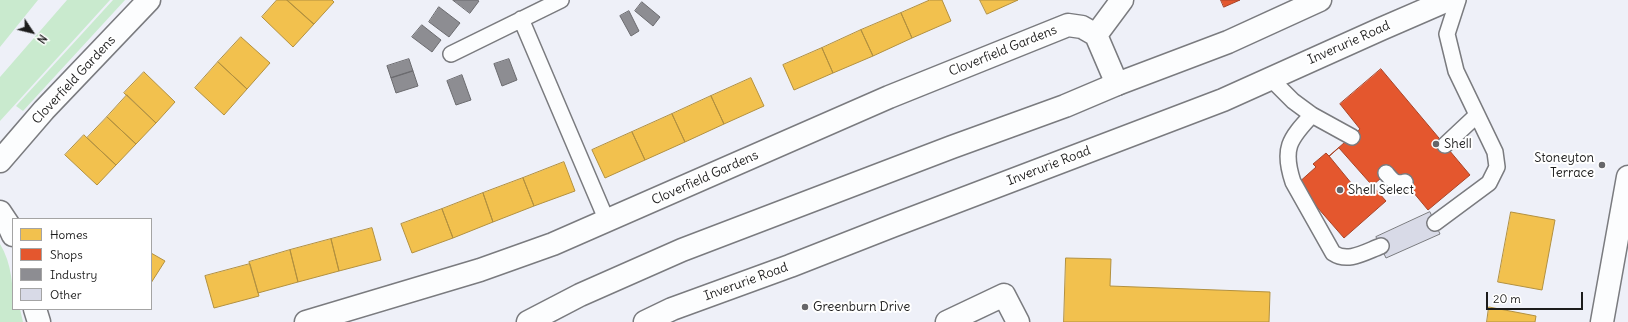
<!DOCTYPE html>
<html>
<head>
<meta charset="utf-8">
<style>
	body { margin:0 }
	#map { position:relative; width:1628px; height:322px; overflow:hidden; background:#eef0f8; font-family:Delius,sans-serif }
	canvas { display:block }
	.legend { position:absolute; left:12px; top:218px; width:140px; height:92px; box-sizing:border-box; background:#fff; border:1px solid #a4a4a4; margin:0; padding:5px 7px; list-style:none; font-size:12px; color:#1c1c1c }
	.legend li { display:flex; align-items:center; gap:8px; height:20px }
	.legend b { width:20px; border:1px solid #a4a4a4 }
	.north { position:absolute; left:12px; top:12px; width:40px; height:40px; -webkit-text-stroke:3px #fff; paint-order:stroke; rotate:125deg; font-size:11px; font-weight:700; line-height:16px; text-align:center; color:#1c1c1c }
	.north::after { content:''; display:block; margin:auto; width:14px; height:18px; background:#1c1c1c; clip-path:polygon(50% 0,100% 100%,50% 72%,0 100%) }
	.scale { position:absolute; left:1486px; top:292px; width:97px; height:18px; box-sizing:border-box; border:2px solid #1c1c1c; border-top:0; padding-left:5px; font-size:12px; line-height:14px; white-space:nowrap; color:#1c1c1c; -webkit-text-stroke:3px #fff; paint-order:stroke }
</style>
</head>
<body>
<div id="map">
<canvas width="1628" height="322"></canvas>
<ul class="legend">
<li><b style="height:11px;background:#f2c14e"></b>Homes</li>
<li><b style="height:11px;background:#e4572e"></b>Shops</li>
<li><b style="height:11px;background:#8d8d92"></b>Industry</li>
<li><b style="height:11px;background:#d8dae7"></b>Other</li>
</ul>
<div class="north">N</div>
<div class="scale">20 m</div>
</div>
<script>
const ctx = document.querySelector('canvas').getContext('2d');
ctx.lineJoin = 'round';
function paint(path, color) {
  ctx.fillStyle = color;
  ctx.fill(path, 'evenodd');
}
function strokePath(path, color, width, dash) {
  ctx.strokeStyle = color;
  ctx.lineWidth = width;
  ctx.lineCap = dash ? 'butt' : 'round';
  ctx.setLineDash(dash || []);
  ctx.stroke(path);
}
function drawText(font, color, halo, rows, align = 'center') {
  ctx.font = font + ' Delius,sans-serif';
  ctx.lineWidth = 4;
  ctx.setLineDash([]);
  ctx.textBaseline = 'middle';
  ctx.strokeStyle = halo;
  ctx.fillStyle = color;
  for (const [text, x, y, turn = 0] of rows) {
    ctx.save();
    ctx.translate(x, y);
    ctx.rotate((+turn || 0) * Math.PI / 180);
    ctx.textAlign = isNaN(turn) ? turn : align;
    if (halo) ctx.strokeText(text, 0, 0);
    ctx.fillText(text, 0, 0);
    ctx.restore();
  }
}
paint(new Path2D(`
	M0,0h38l-38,47z
	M67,0h43l-110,121v-44z
	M113,0h12l-102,111 -7,-5z
	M0,244c12,20 13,42 13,65h7l3,13h-23z`), '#c9eace');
const homes = new Path2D(`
	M277,0h10l27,24 -21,23 -31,-30z
	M287,0h45l2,2 -20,22z
	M930,0h12l9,21 -39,17 -11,-25z
	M980,0h38l-31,14z
	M901,13l11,25 -39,18 -12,-26z
	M861,30l12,26 -40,17 -11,-25z
	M241,37l29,26 -23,26 -29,-27z
	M822,48l11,25 -39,17 -11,-25z
	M218,62l29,27 -23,26 -29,-27z
	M144,72l31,30 -19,21 -32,-30z
	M751,78l13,28 -40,18 -13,-28z
	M127,95l29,28 -20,21 -29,-27z
	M711,96l13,28 -39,18 -13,-28z
	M672,114l13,28 -40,18 -13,-28z
	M107,117l29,27 -20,21 -29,-27z
	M632,132l13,28 -40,18 -13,-28z
	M84,135l32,30 -19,20 -32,-30z
	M564,162l11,29 -41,15 -11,-28z
	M523,178l11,28 -41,16 -10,-29z
	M483,193l10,29 -40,16 -11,-29z
	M442,209l11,29 -41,15 -11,-29z
	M1511,212l44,8 -13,70 -44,-8z
	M372,228l9,32 -42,11 -8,-32z
	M331,239l8,32 -41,11 -8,-32z
	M290,250l8,32 -40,11 -9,-31z
	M151,253l14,8 -14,22z
	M1066,258l45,1 -1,27 160,6 -1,30h-205z
	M250,264l9,32 -45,12 -9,-32z
	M1489,307l47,9 -1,6h-48z`);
paint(homes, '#f2c14e');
strokePath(homes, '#b2903f', 1);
const shops = new Path2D(`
	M1221,0h19l-16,7z
	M1381,69l89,106 -42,35 -35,-42 -32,27 -32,-39 31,-27 -20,-25z
	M1339,148l47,53 -42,37 -47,-54 19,-17 -3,-3 13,-11 3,3z`);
paint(shops, '#e4572e');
strokePath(shops, '#a84529', 1);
const industry = new Path2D(`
	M453,0h24l2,1 -9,12z
	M642,2l18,15 -7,9 -18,-15z
	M439,7l21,16 -11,14 -20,-15z
	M629,11l10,20 -8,5 -11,-20z
	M422,25l19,15 -9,12 -20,-15z
	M409,59l4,12 -22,7 -4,-12z
	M509,59l8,21 -15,6 -8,-22z
	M413,71l5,15 -22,7 -5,-15z
	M462,75l9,25 -15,5 -9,-24z`);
paint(industry, '#8d8d92');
strokePath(industry, '#6b6b6f', 1);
const building = new Path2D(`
	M1430,212l10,22 -54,24 -10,-21z`);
paint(building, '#d8dae7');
strokePath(building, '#7a7b7f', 1);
const service = new Path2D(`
	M521,19l86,202
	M451,54l110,-54
	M1271,79l22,22 19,14 40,22
	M1312,115c-23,24 -30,34 -19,67l40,71c15,10 32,-1 48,-7
	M1445,145l32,-30
	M1386,173c6,7 9,12 19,9
	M1435,223l54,-40 8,-16 -2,-15 -39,-81 -9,-37 11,-34`);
const minor = new Path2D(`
	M1096,35l26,-35
	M0,161l44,-51 105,-110
	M0,212l8,12 5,11
	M35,309l4,13
	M306,322l174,-52 73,-26 336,-147 179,-72 14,2 14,8 21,49
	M947,322l57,-27 14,27`);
const tertiary = new Path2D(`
	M1602,322l26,-145`);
const primary = new Path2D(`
	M528,322l52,-27 102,-45 270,-103 113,-41 52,-22 111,-42 92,-42
	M645,322l27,-13 118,-43 102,-40 331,-126 158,-71 67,-29`);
strokePath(service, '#7a7b7f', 18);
strokePath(minor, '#7a7b7f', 25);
strokePath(tertiary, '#7a7b7f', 25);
strokePath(primary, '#7a7b7f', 25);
strokePath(service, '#fcfdfe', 15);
strokePath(minor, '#fcfdfe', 22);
strokePath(tertiary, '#fcfdfe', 22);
strokePath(primary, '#fcfdfe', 22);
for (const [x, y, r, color] of [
	[1436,144,4,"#666669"],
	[1602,165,4,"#666669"],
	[1340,190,4,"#666669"],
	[805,307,4,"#666669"]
]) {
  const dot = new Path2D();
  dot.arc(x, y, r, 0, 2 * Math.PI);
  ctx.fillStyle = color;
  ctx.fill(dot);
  strokePath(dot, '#fff', 1.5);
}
drawText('13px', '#1c1c1c', '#fff', [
	["Inverurie Road",1349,43,-24],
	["Cloverfield Gardens",1003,51,-22],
	["Cloverfield Gardens",74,80,-47],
	["Inverurie Road",1049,166,-21],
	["Cloverfield Gardens",705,178,-24],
	["Inverurie Road",746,282,-20]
]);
drawText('13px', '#1c1c1c', '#fff', [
	["Shell",1444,144],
	["Stoneyton",1594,158,"right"],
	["Terrace",1594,173,"right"],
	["Shell Select",1348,190],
	["Greenburn Drive",813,307]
], 'left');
</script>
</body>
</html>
